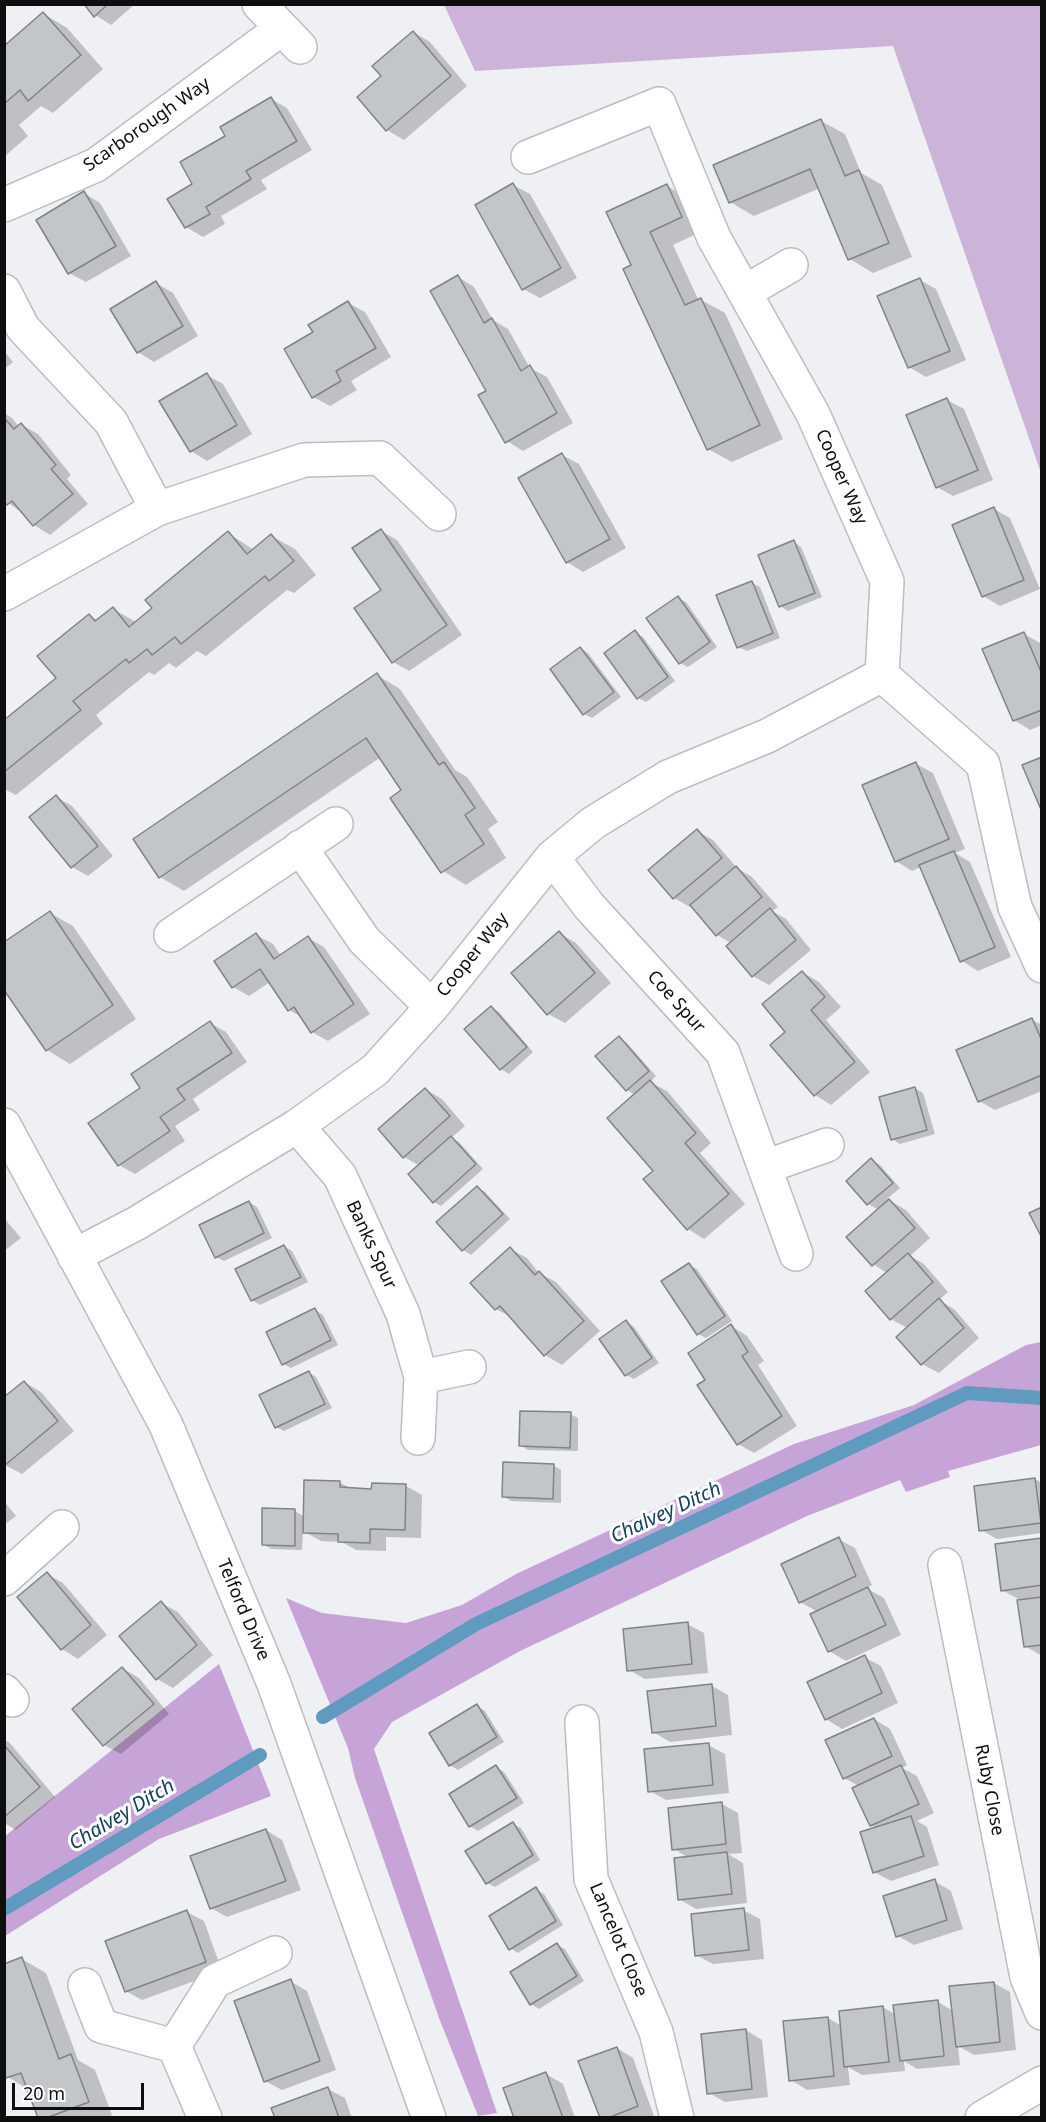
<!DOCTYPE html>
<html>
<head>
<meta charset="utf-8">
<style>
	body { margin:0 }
	#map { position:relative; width:1046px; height:2122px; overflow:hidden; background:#eff0f4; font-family:"Noto Sans",sans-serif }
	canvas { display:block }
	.frame { position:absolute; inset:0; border:6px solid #0e0e0f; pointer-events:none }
	.scale { position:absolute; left:12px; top:2083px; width:132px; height:27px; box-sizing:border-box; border:3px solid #0e0e0f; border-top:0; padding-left:8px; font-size:18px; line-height:21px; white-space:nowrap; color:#0e0e0f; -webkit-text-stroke:4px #fff; paint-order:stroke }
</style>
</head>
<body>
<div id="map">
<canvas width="1046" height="2122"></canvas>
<div class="frame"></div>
<div class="scale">20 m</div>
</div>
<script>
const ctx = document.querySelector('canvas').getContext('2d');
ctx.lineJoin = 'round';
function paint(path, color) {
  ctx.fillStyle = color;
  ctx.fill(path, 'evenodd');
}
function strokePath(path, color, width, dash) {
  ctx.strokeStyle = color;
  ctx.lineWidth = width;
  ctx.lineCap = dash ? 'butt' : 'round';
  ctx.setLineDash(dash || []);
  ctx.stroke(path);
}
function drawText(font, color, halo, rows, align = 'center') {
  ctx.font = font + ' "Noto Sans",sans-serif';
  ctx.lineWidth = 6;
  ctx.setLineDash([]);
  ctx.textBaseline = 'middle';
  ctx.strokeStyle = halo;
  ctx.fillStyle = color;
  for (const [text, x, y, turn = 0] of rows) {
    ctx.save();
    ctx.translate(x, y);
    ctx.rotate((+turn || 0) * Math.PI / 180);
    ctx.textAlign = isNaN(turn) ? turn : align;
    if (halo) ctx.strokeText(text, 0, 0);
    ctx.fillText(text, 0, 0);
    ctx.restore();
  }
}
paint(new Path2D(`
	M444,5h597v468l-148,-427 -418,25z`), '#cbb4d7');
paint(new Path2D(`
	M1041,1342v103l-93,26 2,6 -44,15 -6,-12 -93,36 -287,135 -128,71 -18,27 123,364 -19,3 -39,-98 -84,-240 -7,-30 -62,-150 36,15 84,10 56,-18 54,-31 278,-130 120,-39 112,-60z
	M219,1664l52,132 -112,43 -154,97v-100z`), '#c7a4d8');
paint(new Path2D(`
	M86,4h49l-24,21 -16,-10z
	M44,14l23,14 36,41 -50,44 -12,-7 -22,19 9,11 -24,21v-109z
	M413,32l17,10 37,44 -63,54 -17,-10 -28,-33 24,-21z
	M271,99l16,9 25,42 -51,30 6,9 -46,27 4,8 -22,13 -17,-10 8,-43 33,-48z
	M821,121l24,13 16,39 21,12 30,72 -39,16 -23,-14 -30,-71 -66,28 -24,-14z
	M513,185l17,9 47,84 -37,20 -17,-9z
	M667,186l23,14 15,30 -32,15 26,56 2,-1 24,13 58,126 -51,23 -24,-13 -75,-183z
	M84,193l16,10 31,53 -45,26 -17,-9z
	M458,277l16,10 19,33 15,9 22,39 17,9 26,46 -50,28 -16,-10 -19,-50z
	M920,280l16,9 30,71 -40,17 -17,-10z
	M156,283l17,10 25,43 -44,26 -16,-10z
	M348,303l17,9 26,45 -40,24 6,9 -27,16 -17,-9 2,-64z
	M4,351l9,11 -9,7z
	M207,375l16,9 29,50 -45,27 -16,-10z
	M947,400l17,9 29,71 -40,16 -16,-9z
	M4,413l8,5 7,9 3,-2 16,9 33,41 -4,4 21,25 -38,31 -16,-10 -10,-11 -20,-14z
	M562,455l17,9 47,84 -43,24 -16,-10z
	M994,509l16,9 30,71 -40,17 -17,-10z
	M381,531l16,9 65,95 -53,36 -16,-9 -10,-71z
	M228,533l26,17 17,-14 24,13 21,26 -22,18 -7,-3 -81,66 -9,-5 -21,17 -7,-5 -15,12 -5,-3 -53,43 7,9 -87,71 -12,-6v-67l54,-44 31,-63 9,6 15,-12 23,13 18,-14z
	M794,542l7,5 21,50 -34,14 -8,-5z
	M752,583l8,4 20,51 -33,13 -8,-4z
	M678,598l8,4 31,45 -29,20 -8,-4z
	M635,632l8,5 32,44 -29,21 -8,-4z
	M1024,634l16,9 2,3v79l-12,5 -16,-10z
	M580,648l8,5 33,44 -29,21 -8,-4z
	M377,675l23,14 55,81 12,7 31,45 -10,7 18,29 -40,27 -23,-14 -40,-80 -22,-34 -197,134 -24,-14 -25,-38z
	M916,764l17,9 32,76 -10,4 15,9 41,95 -33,14 -16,-10 -41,-94 -9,4 -16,-10z
	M56,797l16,9 41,50 -25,20 -16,-9z
	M697,831l16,9 24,28 15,9 26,30 -6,4 14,8 25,31 -42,35 -16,-9 -22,-33 -14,-8 -24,-30 -3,2 -16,-9z
	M50,913l23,13 63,93 -66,45 -23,-14z
	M559,933l17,10 35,40 -46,40 -17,-9z
	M256,935l17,9 8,12 27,-18 16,9 46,67 -42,27 -16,-9 -9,-14 -14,-8 -19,-28 -21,14 -16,-9z
	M802,972l17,10 22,25 -15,13 44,52 -39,33 -16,-10 -43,-50 15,-13z
	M491,1008l8,4 34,40 -24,22 -8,-5z
	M1032,1020l10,5v66l-47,19 -16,-9z
	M210,1023l16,9 21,30 -54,37 7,11 -25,16 10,15 -50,33 -16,-9 23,-77z
	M619,1038l8,5 29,33 -6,6 17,9 44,52 -11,10 45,51 -41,35 -16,-10 -43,-49 10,-9 -20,-76 -8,-5z
	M915,1088l8,5 12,41 -35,10 -8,-5z
	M425,1089l17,10 23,27 -14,12 8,4 24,27 -42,37 -7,-4 -14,-36 -16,-9z
	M872,1160l8,5 20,23 -13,11 19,11 24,28 -20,18 14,8 24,28 -9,8 16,10 24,28 -40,35 -17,-9 -24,-27 9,-9 -16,-9 -4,-46 -14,-9 6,-54 -11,-6z
	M477,1187l8,5 25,27 -39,36 -8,-5z
	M249,1202l8,5 15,31 -48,23 -8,-4z
	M4,1218l17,20 -17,13z
	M284,1246l8,5 16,31 -48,23 -8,-5z
	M510,1249l17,9 12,15 17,9 44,49 -38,34 -17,-10 -32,-37 -17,-9z
	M689,1265l8,4 35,52 -26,17 -8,-4z
	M315,1310l8,5 15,30 -47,23 -8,-4z
	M627,1322l7,5 25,36 -25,16 -8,-4z
	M731,1326l16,10 17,25 -6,4 39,61 -43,27 -16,-9 -30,-64z
	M308,1372l8,5 16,31 -48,23 -8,-4z
	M24,1382l17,10 33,39 -52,43 -17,-9z
	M570,1414l8,4v33l-50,-1 -8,-5z
	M553,1465l8,5v33l-50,-2 -8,-5z
	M1035,1479l7,4v50l-45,6 -16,-9z
	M339,1482l13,7 21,1v-5l33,1 16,9 -1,43 -35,-1v14l-30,-1 -14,-8 -21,-1 -18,-10 -1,19 -31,-1 -8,-5 32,-33 10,6z
	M4,1501l12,15 -12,9z
	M838,1539l17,9 17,37 -6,3 18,10 17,37 -55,26 -17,-10 -11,-39 -18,-10z
	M1042,1539v117l-17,-10 -3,-45 -20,-11z
	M47,1574l16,9 44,52 -29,24 -16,-10 -43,-52z
	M161,1603l17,9 35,43 -40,33 -16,-9z
	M687,1624l17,9 4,40 -63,6 -16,-9z
	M864,1657l17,9 17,37 -56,26 -16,-10z
	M122,1668l17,10 30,36 -48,40 -17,-9z
	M712,1686l16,9 4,40 -62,7 -17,-10z
	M477,1706l8,5 19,31 -46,28 -8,-5 -19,-31z
	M874,1719l16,10 17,36 -5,3 15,8 17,37 -17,8 10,6 12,38 -48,16 -17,-9 3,-43 -6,-4 -12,-39 -15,-8z
	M4,1740l5,2 46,55 -39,33 -12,-7z
	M708,1745l17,9 4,39 -63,7 -16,-9z
	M496,1767l8,5 20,31 -46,28 -8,-5z
	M722,1804l16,9 4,40 -14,1 15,9 4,40 -51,6 -17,-10 10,-41 -15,-9z
	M513,1824l8,4 19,32 -45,27 -8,-4z
	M266,1830l16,10 19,50 -74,27 -16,-9z
	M934,1881l17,10 12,38 -49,16 -16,-9z
	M536,1889l8,5 19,31 -45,28 -8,-5z
	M743,1910l17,9 4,40 -51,5 -17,-9z
	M187,1912l17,9 18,50 -80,29 -16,-9z
	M557,1945l8,4 19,32 -45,28 -8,-5z
	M22,1959l24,14 32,87 17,10 17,45 -7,3h-66l-10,-28 -21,-13z
	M290,1981l17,10 29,79 -54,20 -17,-9z
	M994,1983l16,9 6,58 -42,5 -16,-9 2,19 -43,4 -13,-8 1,10 -43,4 -14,-8 2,18 -43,5 -16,-10 37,-62 14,8 41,-19 13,8 42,-13 15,9z
	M746,2030l16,10 6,57 -43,5 -16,-9z
	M617,2048l16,10 21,58 -5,2h-48z
	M546,2074l17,10 12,34h-59z
	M328,2089l17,9 7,20h-76z`), '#0003');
strokePath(new Path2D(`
	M323,1717l153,-93 491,-231 75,5
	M4,1909l256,-154`), '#5f9abf', 14);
const building = new Path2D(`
	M84,4h24l-14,13z
	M43,12l38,43 -53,46 -8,-11 -16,14v-58z
	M413,31l38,45 -65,55 -29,-34 24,-21 -9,-10z
	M271,97l26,44 -51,30 5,8 -45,28 4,7 -25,14 -18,-29 25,-15 -12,-22 45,-26 -5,-9z
	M821,119l24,57 14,-6 30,73 -41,17 -38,-91 -81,34 -16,-38z
	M513,183l48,85 -39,22 -47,-85z
	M667,184l15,33 -32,15 35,73 16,-7 59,127 -53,25 -84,-181 8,-4 -25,-53z
	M84,191l32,55 -48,28 -32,-54z
	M458,275l26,48 8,-5 29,53 9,-6 27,48 -52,30 -27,-48 8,-4 -56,-100z
	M920,278l30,73 -42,17 -31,-72z
	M156,281l27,45 -46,27 -27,-44z
	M348,301l28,47 -40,23 5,10 -29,17 -28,-49 29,-17 -5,-7z
	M207,373l30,52 -47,27 -31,-51z
	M947,398l31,72 -42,18 -30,-73z
	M4,418l10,11 7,-6 35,42 -5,4 22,25 -40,32 -21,-25 -5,4 -3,-3z
	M562,453l48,86 -44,24 -48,-85z
	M994,507l30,73 -42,17 -30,-72z
	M381,529l66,96 -55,38 -38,-55 27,-18 -29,-42z
	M228,531l19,23 24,-20 23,27 -25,20 -4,-5 -84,68 -6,-7 -23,18 -5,-6 -18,14 -3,-4 -53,42 8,9 -77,62v-52l52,-42 -19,-22 52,-42 6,7 18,-14 16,20 23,-19 -7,-8z
	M794,540l21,53 -36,14 -21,-52z
	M752,581l21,52 -36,15 -21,-53z
	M678,596l32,46 -31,22 -33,-46z
	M635,630l33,47 -31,22 -33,-46z
	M1024,632l18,42v36l-29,11 -31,-72z
	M580,647l34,45 -31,23 -33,-46z
	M377,673l62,92 5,-3 31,46 -10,7 19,29 -43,29 -51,-75 11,-8 -35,-52 -207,140 -26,-39z
	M1042,757v55l-20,-47z
	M916,762l33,77 -54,23 -33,-77z
	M56,795l42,51 -27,22 -42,-51z
	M697,829l25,29 -49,41 -25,-29z
	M954,851l41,96 -35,15 -41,-97z
	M736,866l26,31 -46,39 -26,-31z
	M770,908l26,32 -44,37 -26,-31z
	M50,911l63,94 -67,46 -42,-61v-48z
	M559,931l36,42 -48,42 -36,-42z
	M256,933l18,26 34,-23 46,68 -43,29 -17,-26 -6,4 -28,-42 -28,19 -18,-27z
	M802,971l23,26 -14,13 44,52 -41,34 -44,-51 15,-13 -23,-28z
	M491,1006l36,41 -27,23 -36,-41z
	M1032,1018l10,23v34l-64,27 -22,-52z
	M210,1021l22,32 -55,36 8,11 -25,17 10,14 -52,35 -30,-43 52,-35 -9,-14z
	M619,1036l30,35 -23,20 -31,-35z
	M650,1080l46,53 -11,10 44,51 -42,36 -44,-51 10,-8 -46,-53z
	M915,1087l12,43 -36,10 -12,-43z
	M425,1088l25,28 -47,42 -25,-29z
	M451,1136l25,28 -43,39 -25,-29z
	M871,1158l22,25 -26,22 -21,-24z
	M477,1186l26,28 -41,37 -26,-29z
	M889,1199l26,29 -43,38 -26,-29z
	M249,1201l15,32 -49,25 -16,-33z
	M1042,1207v31l-13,-25z
	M284,1245l17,32 -50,24 -16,-32z
	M510,1247l25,28 4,-4 45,50 -40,35 -44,-50 -5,4 -25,-27z
	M908,1253l25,29 -43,38 -25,-29z
	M689,1263l36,53 -28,19 -36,-54z
	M939,1298l25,30 -43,37 -25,-28z
	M315,1308l16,32 -49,25 -16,-33z
	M626,1320l26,38 -27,18 -26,-37z
	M731,1324l17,28 -6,4 40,60 -45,29 -40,-60 8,-5 -17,-27z
	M309,1371l16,33 -50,24 -16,-33z
	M24,1381l34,40 -54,45v-69z
	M520,1411l51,1 -1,36 -51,-2z
	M503,1462l51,2 -1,35 -51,-2z
	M1035,1478l6,45 -62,8 -5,-45z
	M304,1480l36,1v6l31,2 1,-6 34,1 -1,46 -35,-1v14l-32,-1v-8l-35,-1z
	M262,1508l33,1v37l-33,-1z
	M839,1537l17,39 -57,27 -18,-39z
	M1042,1538v47l-41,6 -6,-47z
	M47,1572l44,53 -30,25 -44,-53z
	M868,1587l18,38 -58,27 -18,-38z
	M1042,1597v48l-18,2 -7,-47z
	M161,1601l36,44 -41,35 -37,-44z
	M688,1622l4,42 -65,7 -4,-42z
	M865,1655l17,38 -57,27 -18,-38z
	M122,1667l32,37 -51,42 -31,-37z
	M712,1684l4,42 -64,7 -5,-42z
	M477,1704l20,33 -48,29 -20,-33z
	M874,1718l18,38 -49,23 -18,-39z
	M709,1743l4,42 -65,7 -4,-43z
	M4,1745l36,42 -36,30z
	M496,1765l21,33 -48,29 -20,-33z
	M901,1765l18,39 -49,22 -18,-38z
	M722,1802l4,42 -54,6 -4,-42z
	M911,1816l13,40 -51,17 -13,-41z
	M513,1822l20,33 -47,29 -21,-33z
	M266,1829l20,52 -76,28 -20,-53z
	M727,1852l5,42 -54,6 -4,-42z
	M935,1879l12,41 -51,17 -13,-41z
	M536,1887l20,34 -47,29 -20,-34z
	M744,1908l5,42 -54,6 -4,-42z
	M187,1910l19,52 -81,30 -20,-51z
	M557,1943l20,33 -47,29 -20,-33z
	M22,1957l37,102 12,-5 18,48 -43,16h-8l-17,-45 -15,5 -2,-4v-110z
	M291,1979l29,82 -56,21 -30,-81z
	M994,1982l6,60 -44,5 -7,-61z
	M938,2000l6,56 -44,5 -7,-56z
	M883,2006l6,56 -45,5 -5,-56z
	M828,2017l6,59 -45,5 -6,-60z
	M746,2029l6,60 -45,5 -6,-60z
	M617,2047l21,59 -30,12h-8l-22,-57z
	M546,2072l17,46h-49l-11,-30z
	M328,2087l11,31h-64l-4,-10z`);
paint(building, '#c3c6c9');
strokePath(building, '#818385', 1.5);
const minor = new Path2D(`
	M259,4l41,43
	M4,205l92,-40 185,-136
	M4,291l19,37 88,94 46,87
	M745,292l46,-27
	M4,594l153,-85 147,-49 76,-2 59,56
	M882,675l101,89 32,143 27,59
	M300,847l64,93 68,67
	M552,857l37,49 134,147 73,201
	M171,935l165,-111
	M4,1125l162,300 108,259 155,434
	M297,1126l43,50 63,138 18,63 -3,61
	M765,1167l62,-22
	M74,1256l63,-33 160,-97 78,-56 57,-63 120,-150 41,-34 75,-46 99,-41 115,-61 5,-94 -74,-167 -99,-176 -55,-134 -131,53
	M421,1377l48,-10
	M945,1565l82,412 15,36
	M4,1579l58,-52
	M4,1691l8,9
	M582,1722l9,157 65,153 21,86
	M85,1985l16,41 73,20 31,72
	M174,2046l41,-65 60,-28
	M982,2118l60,-35`);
strokePath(minor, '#bcbdc0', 36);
strokePath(minor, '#fff', 33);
drawText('18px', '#0e0e0f', '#fff', [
	["Scarborough Way",147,125,-35],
	["Cooper Way",841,477,66],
	["Cooper Way",473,955,-51],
	["Coe Spur",676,1002,48],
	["Banks Spur",371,1245,65],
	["Telford Drive",243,1610,67],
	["Ruby Close",989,1790,79],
	["Lancelot Close",618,1940,67]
]);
drawText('italic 20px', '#12415c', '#fff', [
	["Chalvey Ditch",666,1513,-25],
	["Chalvey Ditch",122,1815,-31]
]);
</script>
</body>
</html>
